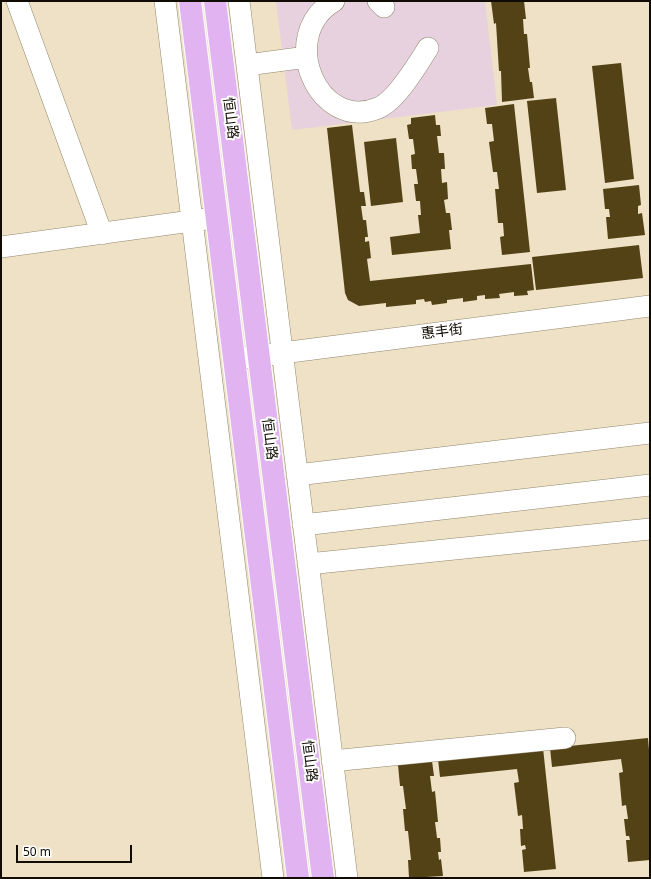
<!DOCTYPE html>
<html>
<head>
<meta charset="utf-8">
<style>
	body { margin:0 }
	#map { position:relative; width:651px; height:879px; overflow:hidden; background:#eee1c5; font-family:"Noto Sans",sans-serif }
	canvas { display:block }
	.frame { position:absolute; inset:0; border:2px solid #100c04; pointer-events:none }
	.scale { position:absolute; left:16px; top:845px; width:116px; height:18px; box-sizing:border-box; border:2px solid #100c04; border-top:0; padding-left:5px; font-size:12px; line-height:14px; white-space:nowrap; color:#100c04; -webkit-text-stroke:3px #fff; paint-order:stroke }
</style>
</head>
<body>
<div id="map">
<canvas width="651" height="879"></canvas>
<div class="frame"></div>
<div class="scale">50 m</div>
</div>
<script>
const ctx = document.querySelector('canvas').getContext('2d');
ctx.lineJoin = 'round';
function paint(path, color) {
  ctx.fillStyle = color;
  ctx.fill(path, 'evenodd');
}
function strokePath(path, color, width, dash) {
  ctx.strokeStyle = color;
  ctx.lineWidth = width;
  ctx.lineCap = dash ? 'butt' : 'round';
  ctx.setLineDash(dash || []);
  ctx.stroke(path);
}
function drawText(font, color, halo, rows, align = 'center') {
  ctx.font = font + ' "Noto Sans","Noto Sans SC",sans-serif';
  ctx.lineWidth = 4;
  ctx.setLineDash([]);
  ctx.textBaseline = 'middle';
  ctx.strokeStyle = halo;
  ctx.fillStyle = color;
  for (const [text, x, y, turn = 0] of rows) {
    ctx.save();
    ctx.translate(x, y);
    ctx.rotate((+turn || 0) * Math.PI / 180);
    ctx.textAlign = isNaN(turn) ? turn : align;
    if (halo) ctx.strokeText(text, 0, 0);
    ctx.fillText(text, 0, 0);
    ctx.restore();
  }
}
paint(new Path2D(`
	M276,1h209l12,104 -205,25z`), '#e7d1de');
paint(new Path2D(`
	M491,1h33l2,18h-3l1,15h3l3,34h-2l2,14h2l2,16 -32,4 -1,-31h-2l-3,-48 -2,1z
	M621,63l13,116 -29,4 -13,-117z
	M556,98l10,92 -29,3 -10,-92z
	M514,104l16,148 -28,3 -2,-18 4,-1 -1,-13h-5l-3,-34h4l-2,-17h-4l-4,-30 5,-1 -2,-17h-5l-2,-16z
	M435,115l1,10h4l1,11h-4l2,17h5l1,16h-4l1,14 5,-1 1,17 -4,1 2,13h4l2,17h-3l2,19 -59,6 -2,-18 30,-4 -2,-18h3l-1,-14h-4l-2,-17h4l-2,-15h-4l-1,-14 4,-1 -2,-15h-4l-2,-14 4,-1v-6z
	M352,125l8,67h4l2,14h-5l2,14h3l2,17h-3v5l4,-1 2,17 -4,1 3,22 161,-17 3,26 -7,1 1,4 -14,1v-4l-15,2 1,4 -15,1v-4l-8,1v4l-14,2v-4l-16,2v3l-15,2 -1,-4 -6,1 -1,-3 -8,1v4l-30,3v-4l-27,3 -11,-6 -3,-7 -18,-165z
	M396,138l7,64 -32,4 -7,-64z
	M639,185l2,20 -3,1v8l4,-1 3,22 -37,4 -2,-22h4l-1,-8h-4l-2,-20z
	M639,245l4,33 -107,12 -4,-33z
	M648,738l2,24v98l-22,2 -2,-22h4l-1,-4h-3l-2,-17h4l-2,-14 -4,1 -3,-33 4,-1 -2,-13 -69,8 -2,-19z
	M543,748l13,121 -32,3 -2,-22 4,-1 -1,-4 -4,1 -1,-17h3l-1,-14 -4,1 -4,-33 5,-1 -2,-13 -77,8 -2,-18z
	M432,761l2,15h-4l2,16 3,-1 3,31h-3l2,16h3l1,14h-3l1,8 2,-1 2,17 -34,2 -1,-18h3l-3,-29h-3l-2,-22h3l-3,-23h-3l-2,-21z`), '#534215');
const minor = new Path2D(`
	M17,1l85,233
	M165,1l108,877
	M239,1l108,877
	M334,1c-58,35 -15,132 44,107 18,-7 40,-44 50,-60
	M378,1l6,6
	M247,65l60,-8
	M1,247l205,-28
	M235,359l415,-53
	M297,475l353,-42
	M303,525l347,-40
	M308,564l342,-35
	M332,761l233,-23`);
const major = new Path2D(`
	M190,1l108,877
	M215,1l108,877`);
strokePath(minor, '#92876d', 22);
strokePath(major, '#fff', 24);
strokePath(minor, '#fff', 21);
strokePath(major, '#e1b3f1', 22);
drawText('14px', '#100c04', '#fff', [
	["恒山路",230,118,83],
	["惠丰街",442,332,-7],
	["恒山路",269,439,83],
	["恒山路",309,761,83]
]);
</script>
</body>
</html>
